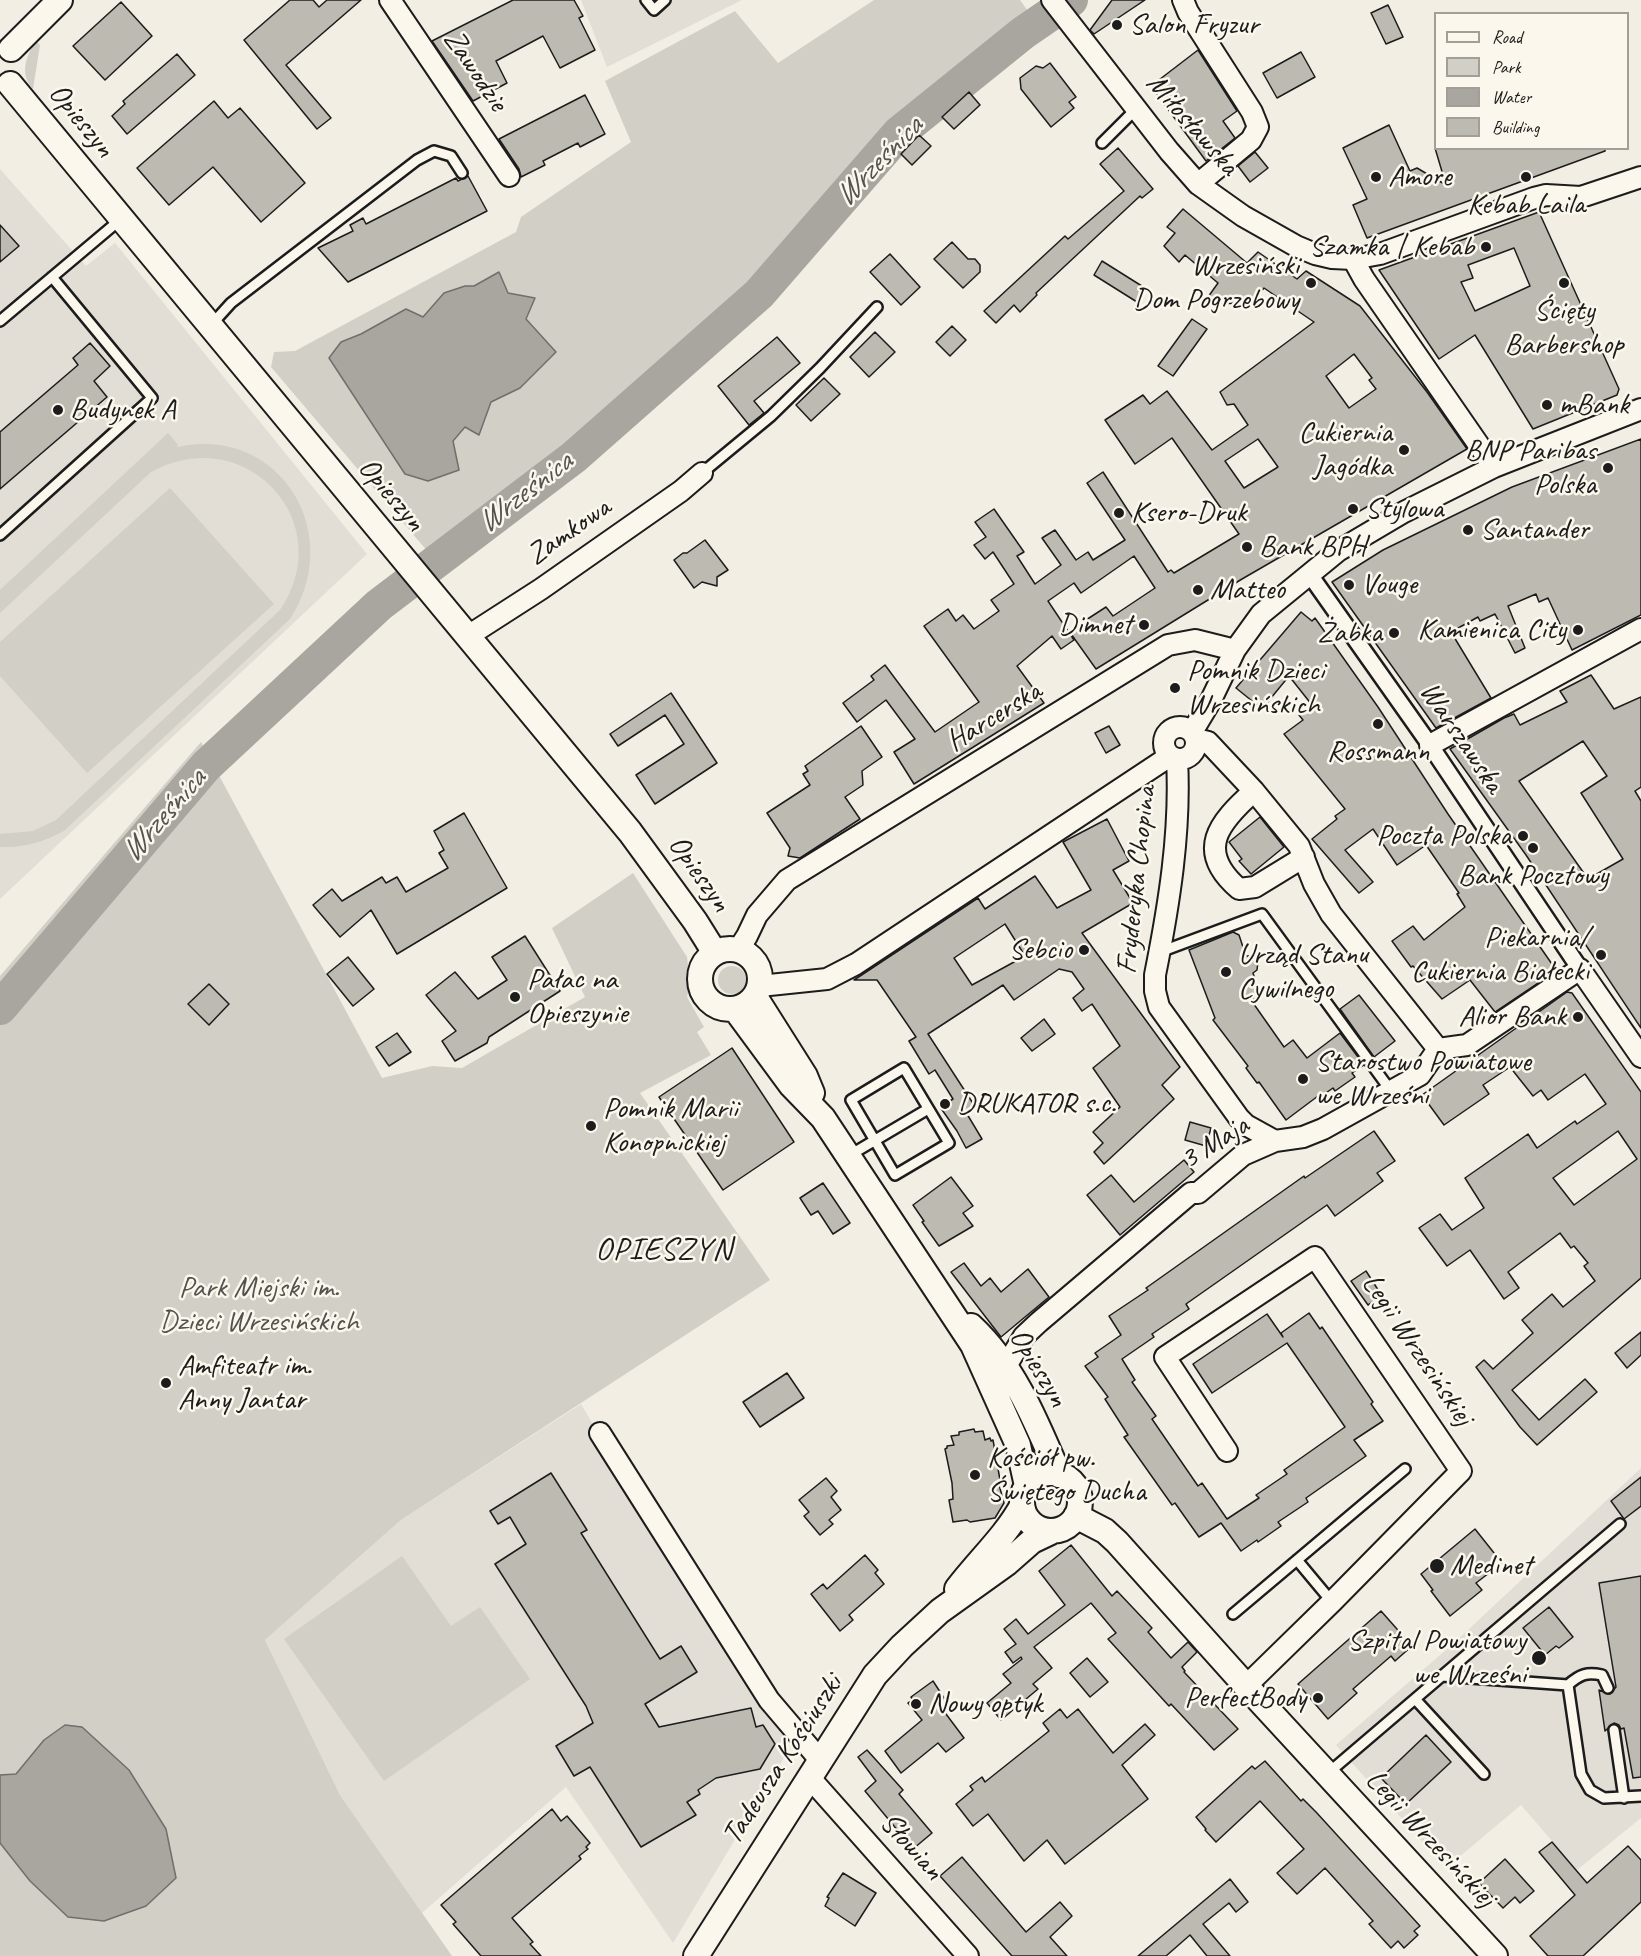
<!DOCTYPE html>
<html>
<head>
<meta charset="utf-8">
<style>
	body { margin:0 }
	#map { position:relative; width:1641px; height:1956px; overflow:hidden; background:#f2eee4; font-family:Caveat,sans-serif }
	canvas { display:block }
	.legend { position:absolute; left:1434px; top:12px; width:195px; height:138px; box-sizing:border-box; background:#fbf7ec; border:2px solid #a29f99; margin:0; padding:8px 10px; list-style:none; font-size:18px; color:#1c1c1c }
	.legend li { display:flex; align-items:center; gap:12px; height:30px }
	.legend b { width:30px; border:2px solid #a29f99 }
</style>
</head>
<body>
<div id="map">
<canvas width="1641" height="1956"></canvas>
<ul class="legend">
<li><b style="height:8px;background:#fbf7ec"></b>Road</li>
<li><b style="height:16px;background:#d2cfc6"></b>Park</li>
<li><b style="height:16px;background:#a9a6a0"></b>Water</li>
<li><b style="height:16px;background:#bdbab1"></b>Building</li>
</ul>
</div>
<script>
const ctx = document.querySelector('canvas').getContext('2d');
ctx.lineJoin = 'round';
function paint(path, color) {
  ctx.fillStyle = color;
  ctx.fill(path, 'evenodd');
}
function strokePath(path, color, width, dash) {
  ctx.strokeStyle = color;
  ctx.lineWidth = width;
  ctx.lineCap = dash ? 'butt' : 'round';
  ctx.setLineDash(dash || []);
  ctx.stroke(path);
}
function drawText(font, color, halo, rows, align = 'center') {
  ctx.font = font + ' Caveat,sans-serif';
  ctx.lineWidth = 5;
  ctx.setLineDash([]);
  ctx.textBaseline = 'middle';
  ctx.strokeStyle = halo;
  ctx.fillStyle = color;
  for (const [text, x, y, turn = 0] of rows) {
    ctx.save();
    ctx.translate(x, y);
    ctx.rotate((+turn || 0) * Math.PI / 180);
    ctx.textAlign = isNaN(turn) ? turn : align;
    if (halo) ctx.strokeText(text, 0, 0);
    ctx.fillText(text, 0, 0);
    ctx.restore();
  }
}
paint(new Path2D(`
	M581,0h161l-135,67z
	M0,169l86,97 29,-23 252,311 -367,345z
	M581,1404l95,161 111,176 1,10 -115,192 -107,-156 -144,126 -82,-118 -75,-155 136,-120z
	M1641,1468v350l-64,52 -56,-65 -75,63 -110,-123 118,-102z`), '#e2ded5');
paint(new Path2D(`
	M874,0h146l12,17 -138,109 -141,160 -319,273 -163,-192 3,-15 21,-1 221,-119 5,-15 110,-75 -26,-61 130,-70 43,52z
	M36,41l4,4 -7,44c-14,-15 -7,-33 3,-48z
	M168,433l10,12 -1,2c103,-23 169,87 113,172l-226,212c-20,11 -41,17 -64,16v-13l33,-3 23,-11 224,-210c60,-88 -35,-190 -129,-138l-151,141v-23z
	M170,488l104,116 -187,169 -87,-97v-34z
	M201,742l181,336 50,-12 30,2 123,-71 -33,-69 81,-55 54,84 3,26 -3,14 17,30 -7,5 14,23 -71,38 130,187 -369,240 -136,120 75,155 112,161h-452v-980z
	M718 980a14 14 0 1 1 28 0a14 14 0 1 1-28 0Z
	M402,1556l49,70 29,-19 50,72 -146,102 -100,-142z`), '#d2cfc6');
const water = new Path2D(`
	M499,272l9,21 27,5 -9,21 30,33 -36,36 -29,14 -12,33 -14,-8 -12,14 6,29 -31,11 -23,-7 -76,-116 12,-16 20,-8 45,-25 17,8 21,-24 21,-7h9z
	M65,1725l17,2 47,43 37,59 10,49 -30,28 -42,15 -36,-4 -38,-36 -30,-38v-68l16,-1 28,-34z`);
paint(water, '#a9a6a0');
strokePath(water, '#716f6b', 1.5);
strokePath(new Path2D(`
	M0,1008l206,-242 173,-161 195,-148 185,-163 140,-161 124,-100 48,-33`), '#a9a6a0', 34);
const building = new Path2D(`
	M290,0h23l6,7 8,-7h34l-75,65 45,53 -14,11 -73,-89z
	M513,0h61l9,16 -4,2 16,32 -35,18 -17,-32 -47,25 11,22 -34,18 -41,-60z
	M1112,0h33l-51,34 -4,-4z
	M121,2l31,34 -47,44 -32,-34z
	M1388,5l15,32 -17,7 -15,-31z
	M1198,50l39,61 -14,10 12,17 -29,23 -55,-75z
	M1301,52l14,25 -38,21 -14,-25z
	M177,54l18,21 -68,59 -15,-18 13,-12 -2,-3z
	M1050,63l26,34 -7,5 5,6 -23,19 -30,-38 -1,-11 16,-12 7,2z
	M969,92l11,13 -26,24 -12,-12z
	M585,95l20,39 -25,13 -2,-4 -35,18 2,4 -24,12 -2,-8 -20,-30z
	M214,101l14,17 12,-10 65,75 -44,39 -48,-55 -44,38 -32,-37z
	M1389,125l21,46 7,-3 29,17 -11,-37h170v3l-238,87 -14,-33 14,-6 -24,-51z
	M919,135l12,11 -19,19 -11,-11z
	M1118,148l35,41 -11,9 -2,-2 -104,97 1,2 -17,17 -6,-7 -18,18 -12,-12 81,-75 3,3 56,-48 -24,-27z
	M1255,152l13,16 -18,14 -12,-16z
	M468,176l19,35 -139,71 -30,-34 35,-17 -3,-6 13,-7 3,6 90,-46 2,3z
	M1183,209l64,54 11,-11 39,27 9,-8 54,35 67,86 40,57 -225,130 -146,90 -27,-38 37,-24 7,9 42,-28 -21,-32 -53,37 -7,-10 -26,18 26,39 -13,9 -9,-13 -35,30 27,37 -130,81 -20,-32 21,-13 -29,-39 -29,22 -14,-19 31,-23 -3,-4 14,-11 50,67 44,-30 -55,-76 24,-17 8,12 7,-6 11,14 25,-18 -8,-11 23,-16 -21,-32 -8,7 -11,-14 12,-8 -11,-15 19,-13 30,43 -7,4 18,28 26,-19 -19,-27 13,-8 21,30 12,-8 5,8 32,-20 -38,-57 16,-11 65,100 3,-2 3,3 65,-39 -67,-96 -37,26 -30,-44 38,-25 7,9 17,-13 45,59 36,-25 -14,-21 -7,1 -7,-13 94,-70 -50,-34 -13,15 -48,1 15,-21 -33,-28 -6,7 -15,-16 11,-13 -8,-6zM1354,354l18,24 -3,2 7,9 -27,19 -23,-32zM1258,439l20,28 -34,21 -19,-27z
	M1539,212l80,177 -2,6 -84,34 -58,-94 -36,24 -60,-89zM1514,248l16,38 -55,25 -14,-29 12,-4 -5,-13z
	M0,225l19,21 -19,16z
	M952,242l16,17h7l5,6v7l-17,16 -29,-29z
	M890,254l30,33 -19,18 -31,-33z
	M1102,261l43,27 -8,14 -43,-27z
	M1192,319l15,10 -34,47 -15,-10z
	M952,326l14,14 -16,16 -14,-14z
	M875,332l20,20 -26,25 -19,-20z
	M777,337l23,26 -46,38 10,12 -15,12 -31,-39z
	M90,343l20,23 -16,15 13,16 -107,92v-57l78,-67 -5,-7z
	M824,378l16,16 -29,27 -15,-16z
	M1641,439v176l-69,35 -24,-52 -9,4 -3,-8 -28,12 17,42 -10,5 -20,-39 -15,7 -2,-4 -27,15 40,66 -55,30 -104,-146 51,-32 129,-63z
	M705,540l23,30 -11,7v9l-15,-4 -8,6 -20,-28 9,-7h4z
	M1301,612l11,9 3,-3 63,89 70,107 106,153 -17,12 4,2 -46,31 -25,-32 -28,19 -29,-33 -2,1 -19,-26 21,-15 11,14 41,-33 -8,-13 2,-1 -33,-48 -29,20 -24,-36 -28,21 28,32 -14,11 -47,-54 25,-20 -2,-3 10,-7 -61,-75 19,-14 -4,-5 13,-10 -23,-29 -27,33 -26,-21z
	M1591,675l23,34 27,-12v90l-6,4 6,10v227l-115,-173 -76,-106 54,-31 10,-4 6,11 47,-23 -7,-11zM1583,741l24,35 -26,17 42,66 -35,20 -69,-98z
	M671,693l46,70 -62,41 -19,-29 48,-31 -19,-29 -47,31 -8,-12z
	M861,726l21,31 -20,14 1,14 -18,12 15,22 -60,39 -12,-2 2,-8 -23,-35 43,-28 -7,-11 5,-3 -3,-5z
	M1109,726l11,19 -14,8 -11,-20z
	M464,813l43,75 -110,66 -26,-44 -31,27 -27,-32 19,-16 10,12 40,-24 4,6 11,-6 9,15 42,-24 -9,-15 5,-3 -10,-19z
	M1260,817l24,30 -33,27 -12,-13 3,-2 -13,-17z
	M1107,819l22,42 -16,9 20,33 -51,30 98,134 -18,18 12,14 -70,65 -10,-12 9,-9 -10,-11 27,-25 -27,-39 27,-22 -28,-42 -10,7 -9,-13 11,-9 -12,-17 -13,-3 -45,31 -11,-15 -75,49 48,74 -9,6 15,25 -16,9 -9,-17 -17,-24 13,-8 -18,-29 -6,4 -20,-33 7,-4 -39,-57h-23l124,-82 7,11 50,-33 22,32 34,-18 -28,-48zM1005,924l20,32 -53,29 -18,-27z
	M1233,932l6,3 7,21h6l6,5 -1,9 -4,3 8,24 -10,3 33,47 9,-7 14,18 33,-25 24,32 -12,8 3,4 -20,14 -2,-3 -10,7 -1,-2 -36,27 -27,-38 -2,1 -11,-15 2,-2 -35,-46 2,-2 -26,-68z
	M525,936l35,55 -71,46 -2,6 -32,18 -13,-20 14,-10 -30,-36 29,-23 23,27 29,-19 -15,-23z
	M348,957l26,32 -21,17 -26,-32z
	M209,984l20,20 -20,21 -21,-21z
	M1567,992l5,1 69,99v186l-129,112 27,30 46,-41 12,13 -60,53 -17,-18 -44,-60 8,-7 9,9 40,-36 -11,-13 30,-26 11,13 32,-26 -11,-15 4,-3 -14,-17 -3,2 -11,-15 -52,39 11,16 -15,11 -34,-49 -23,16 -28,-38 21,-14 12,16 32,-22 -19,-30 63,-44 9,14 38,-27 2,3 29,-20 -21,-30 -37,26 -7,-10 -8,6 -23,-29 -27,18 6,9 -45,31 -22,-30zM1618,1131l19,28 -63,46 -21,-27z
	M1359,995l36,46 -21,16 -34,-48z
	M1044,1019l11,15 -23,17 -11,-13z
	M397,1033l14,19 -22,14 -13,-19z
	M732,1048l62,94 -71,48 -64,-93z
	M1190,1122l21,6 -5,18 -21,-6z
	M1374,1131l21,30 -18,12 6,8 -48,35 -8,-11 -141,99 3,5 -37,25 2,3 -32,22 13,21 -3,2 24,34 -4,3 46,67 4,-3 25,36 32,-21 -3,-3 31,-21 -3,-4 61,-43 -58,-84 -75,50 -19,-29 74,-50 16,23 -2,-4 28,-20 11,16 2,-2 51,75 -2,2 12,17 -29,19 12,16 -60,42 2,4 -30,20 3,4 -23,16 -1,-2 -16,11 -20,-28 -22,14 -24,-34 -3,2 -48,-68 4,-2 -23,-36 3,-2 -23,-31 13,-9 -3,-4 26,-18 -12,-19 39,-26 -2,-2 158,-112 1,2z
	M1184,1160l10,12 -74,63 -33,-40 24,-20 23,27z
	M951,1177l22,29 -10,7 10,13 -34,20 -17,-24 2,-1 -11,-16z
	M823,1183l27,40 -17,11 -15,-23 -7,4 -11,-17z
	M964,1263l17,23 9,-8 11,14 27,-23 21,28 -48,40 -50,-65z
	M1366,1271l16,25 -14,9 -17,-24z
	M1641,1332v23l-14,13 -12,-15z
	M787,1373l17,25 -44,29 -17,-25z
	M974,1429l1,3 8,-1 2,9 5,-2 1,3 2,-1 7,40 -2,1 6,22 -9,15 -25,4 -3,-2 -14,2 -4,-22 4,-1 -1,-16 -7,-34 2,-1v-2l7,-1 -3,-9 8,-1v-3z
	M551,1473l36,57 -6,3 79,126 21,-13 16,26 -52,32 14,23 92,-19 5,19 7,-2 12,19 -15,25 -44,9 -18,12 2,4 -13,8 9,13 -55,32 -51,-80 -16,9 -18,-30 37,-23 -7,-17 -91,-142 31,-20 -16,-27 -12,7 -8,-13z
	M1641,1477v29l-17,13 -13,-18z
	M826,1478l11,13 -6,6 10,13 -12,10 4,4 -13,11 -16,-19 5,-4 -10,-12z
	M1475,1529l27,34 -26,20 6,7 -32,26 -19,-25 2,-1 -12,-16z
	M1071,1545l41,51 5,-5 35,37 -4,4 23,26 17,-16 9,10 -15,15 3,4 -1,1 54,57 -24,21 -43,-46 -2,2 -61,-67 8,-6 -25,-30 -57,44 18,21 -19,16 5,5 -37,31 -14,-17 24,-20 -8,-9 19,-15 -1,-2 -8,6 -8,-11 11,-8 -12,-15 12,-10 12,15 37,-29 -26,-34z
	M865,1555l13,15 -3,3 9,11 -35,31 4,5 -13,11 -29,-37 12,-10 4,5z
	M1641,1576v201l-8,1 -9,-50 -3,1 -2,-4 -5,-2 -9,8 -6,-41 11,4 6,-7 -17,-104z
	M1549,1607l24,30 -14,11 -3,-2 -11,9 -22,-27z
	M1381,1611l31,35 -17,15 -4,-5 -38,33 4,4 -29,26 -30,-35z
	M1087,1658l21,24 -18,15 -20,-24z
	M933,1681l13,20 -6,5 24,32 -18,14 -8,-9 -37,30 -16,-22 37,-31 -14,-17 5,-3 -2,-3z
	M1060,1709l7,9 11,-9 35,44 32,-29 10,11 -33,30 26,34 -83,65 -18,-24 -23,21 -36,-47 -15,12 -17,-22 17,-14 -3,-4 12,-9 3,5 64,-51 -6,-8z
	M1426,1735l25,27 -45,42 -25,-26z
	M867,1750l36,40 -4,4 33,39 -19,16 -48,-58 11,-10 -18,-24z
	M1265,1761l36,40 2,-2 13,13 104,114 -6,5 4,4 -14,13 -6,-7 -7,7 -22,-24 4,-3 -48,-53 -28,26 -20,-21 27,-24 -44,-48 -44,41 -11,-12 1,-1 -10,-12 56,-51 3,3z
	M552,1809l9,12 6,-5 23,27 -4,4 2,2 -9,7 2,3 -69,59 21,24 -3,2 11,12h-60l-28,-32 3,-2 -15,-17z
	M1552,1842l35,41 41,-37 13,14v42l-58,54h-35l-18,-20 45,-41 -36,-43z
	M962,1857l64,75 34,-30 12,14 -22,21 17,19h-55l-72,-80z
	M1505,1859l29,32 -14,12 -5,-6 -12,11 -24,-25z
	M843,1873l33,20 -21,33 -30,-20 4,-8 -2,-1z
	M1230,1879l18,23 -12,10 -7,-9 -26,21 27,32h-23l-17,-21 -24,21h-28z`);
paint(building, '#bdbab1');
strokePath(building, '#1c1c1c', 1.5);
const service = new Path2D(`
	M646,0l8,10 11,-10
	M1102,143l34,-34
	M0,321l121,-102
	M212,324l19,-21 186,-143 17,-9 17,5 11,17
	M702,473l69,-57 49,-48 57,-61
	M0,535l152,-137 -100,-121
	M1160,952l102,-38 129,177
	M904,1068l45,75 -54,32 -44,-75z
	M850,1155l78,-46
	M1297,1560l35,42
	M1233,1614l172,-145
	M1442,1676l126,9 13,89 9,16 14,8 37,-2
	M1568,1685c12,-11 19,-13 34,-10l6,13
	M1415,1699l69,75
	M1614,1730l10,68
	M1327,1774l293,-250`);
const pedestrian = new Path2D(`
	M1310,575l120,170 150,224`);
const minor = new Path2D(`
	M390,0l119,176
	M1052,0l117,151 29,33 45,32 53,30 19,8 17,4 21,1 27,-5 154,-56 12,-3 35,2 60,-20
	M1183,0l5,12 64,100 6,15 -7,13 -53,44
	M1353,259l11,20 130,188
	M468,636l73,-47 140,-98 21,-18
	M1164 743a16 16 0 1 1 32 0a16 16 0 1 1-32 0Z
	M1192,732l18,-30 25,-52 26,-36 77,-63 66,-39 90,-45 147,-58
	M1196,739l12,3 46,49 45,55 15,38 17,30 107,135
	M1430,745l211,-116
	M1177,759c4,72 -8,146 -22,216v16l4,16 80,111 7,7 29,16
	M1254,791c-36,32 -59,60 -15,98l16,-2 49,-30
	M738,950l9,-14 10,-21 30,-35 381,-235 27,-5 40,10
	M760,986l67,-7 29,-15 314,-208
	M1438,1049l29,-4 113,-76 61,88
	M1006,1366l18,-30 15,-14 152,-129h7l45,-38 32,-14 28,-4 20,-8 97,-54 18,-26
	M600,1433l169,267 51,60
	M1227,1451l-62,-94 150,-100 146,214 -129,131 -86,84
	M809,1777l159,179`);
const tertiary = new Path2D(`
	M11,49l49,-49
	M10,84l620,748 65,89 20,32
	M700 979a30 30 0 1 1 60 0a30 30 0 1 1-60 0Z
	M755,997l50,79 7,17
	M735,1009l56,76 32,33 150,227 45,100 9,41
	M971,1326c43,40 65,95 88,149
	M1022 1502a29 29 0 1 1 58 0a29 29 0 1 1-58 0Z
	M1076,1516l29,15 12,11 129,144 249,270
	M957,1589c21,-28 48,-52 65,-83
	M696,1956l179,-281 27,-29 38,-35 67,-48 25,-22 21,-10`);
strokePath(service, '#1c1c1c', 14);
strokePath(pedestrian, '#1c1c1c', 20);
strokePath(minor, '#1c1c1c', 24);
strokePath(tertiary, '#1c1c1c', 28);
strokePath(service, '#fbf7ec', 9);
strokePath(pedestrian, '#fbf7ec', 15);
strokePath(minor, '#fbf7ec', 20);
strokePath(tertiary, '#fbf7ec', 24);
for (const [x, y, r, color] of [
	[1117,25,6,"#1c1c1c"],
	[1376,177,6,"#1c1c1c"],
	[1526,177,6,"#1c1c1c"],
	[1486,247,6,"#1c1c1c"],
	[1311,283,6,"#1c1c1c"],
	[1564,283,6,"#1c1c1c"],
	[1547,405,6,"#1c1c1c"],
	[58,410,6,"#1c1c1c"],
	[1404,450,6,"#1c1c1c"],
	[1608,468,6,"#1c1c1c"],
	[1353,509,6,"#1c1c1c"],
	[1119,513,6,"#1c1c1c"],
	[1468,530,6,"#1c1c1c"],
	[1247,547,6,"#1c1c1c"],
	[1349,585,6,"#1c1c1c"],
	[1198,590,6,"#1c1c1c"],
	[1144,625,6,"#1c1c1c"],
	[1578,630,6,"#1c1c1c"],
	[1394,633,6,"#1c1c1c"],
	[1175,688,6,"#1c1c1c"],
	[1378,724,6,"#1c1c1c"],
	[1523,836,6,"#1c1c1c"],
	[1533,848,6,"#1c1c1c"],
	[1084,950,6,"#1c1c1c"],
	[1601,955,6,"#1c1c1c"],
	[1226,972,6,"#1c1c1c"],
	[515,997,6,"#1c1c1c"],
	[1578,1017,6,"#1c1c1c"],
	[1303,1079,6,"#1c1c1c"],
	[945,1104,6,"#1c1c1c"],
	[591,1126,6,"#1c1c1c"],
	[166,1383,6,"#1c1c1c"],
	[975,1475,6,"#1c1c1c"],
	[1437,1566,8,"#1c1c1c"],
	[1539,1658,8,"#1c1c1c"],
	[1318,1698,6,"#1c1c1c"],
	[916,1704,6,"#1c1c1c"]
]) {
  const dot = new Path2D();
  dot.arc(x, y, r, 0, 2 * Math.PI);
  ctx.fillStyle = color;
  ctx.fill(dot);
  strokePath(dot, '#fbf7ec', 2);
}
drawText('30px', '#1c1c1c', '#fbf7ec', [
	["Salon Fryzur",1129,25],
	["Amore",1388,177],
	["Kebab Laila",1526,205,"center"],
	["Szamka | Kebab",1474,247,"right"],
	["Wrzesiński",1299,266,"right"],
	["Dom Pogrzebowy",1299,300,"right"],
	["Ścięty",1564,311,"center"],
	["Barbershop",1564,345,"center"],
	["mBank",1559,405],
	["Budynek A",70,410],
	["Cukiernia",1392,433,"right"],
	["Jagódka",1392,467,"right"],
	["BNP Paribas",1596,451,"right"],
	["Polska",1596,485,"right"],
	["Stylowa",1365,509],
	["Ksero-Druk",1131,513],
	["Santander",1480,530],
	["Bank BPH",1259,547],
	["Vouge",1361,585],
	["Matteo",1210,590],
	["Dimnet",1132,625,"right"],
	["Kamienica City",1566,630,"right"],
	["Żabka",1382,633,"right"],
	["Pomnik Dzieci",1187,671],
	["Wrzesińskich",1187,705],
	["Rossmann",1378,752,"center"],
	["Poczta Polska",1511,836,"right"],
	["Bank Pocztowy",1533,876,"center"],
	["Piekarnia/",1589,938,"right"],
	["Cukiernia Białecki",1589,972,"right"],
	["Sebcio",1072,950,"right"],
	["Urząd Stanu",1238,955],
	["Cywilnego",1238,989],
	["Pałac na",527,980],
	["Opieszynie",527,1014],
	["Alior Bank",1566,1017,"right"],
	["Starostwo Powiatowe",1315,1062],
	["we Wrześni",1315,1096],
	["DRUKATOR s.c.",957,1104],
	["Pomnik Marii",603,1109],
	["Konopnickiej",603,1143],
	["Amfiteatr im.",178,1366],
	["Anny Jantar",178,1400],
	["Kościół pw.",987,1458],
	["Świętego Ducha",987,1492],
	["Medinet",1450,1566],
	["Szpital Powiatowy",1526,1641,"right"],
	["we Wrześni",1526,1675,"right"],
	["PerfectBody",1306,1698,"right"],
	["Nowy optyk",928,1704]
], 'left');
drawText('30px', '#1c1c1c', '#fbf7ec', [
	["Zawodzie",475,71,56],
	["Opieszyn",81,121,51],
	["Miłosławska",1192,125,49],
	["Opieszyn",391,495,50],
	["Zamkowa",569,532,-35],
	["Harcerska",994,717,-32],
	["Warszawska",1461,738,56],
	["Opieszyn",699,874,55],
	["Fryderyka Chopina",1137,880,-84],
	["3 Maja",1215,1143,-32],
	["Legii Wrzesińskiej",1417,1350,56],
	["Opieszyn",1038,1368,59],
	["Tadeusza Kościuszki",783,1760,-57],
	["Legii Wrzesińskiej",1430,1839,47],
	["Słowian",911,1847,48]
]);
drawText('30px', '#53524f', '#fbf7ec', [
	["Park Miejski im.",259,1288],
	["Dzieci Wrzesińskich",259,1322]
]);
drawText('italic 32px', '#545351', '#fbf7ec', [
	["Wrześnica",879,162,-46],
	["Wrześnica",525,493,-38],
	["Wrześnica",164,816,-49]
]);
ctx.letterSpacing = '1.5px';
drawText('32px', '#1c1c1c', '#fbf7ec', [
	["OPIESZYN",664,1251]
]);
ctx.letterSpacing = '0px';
</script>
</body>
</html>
